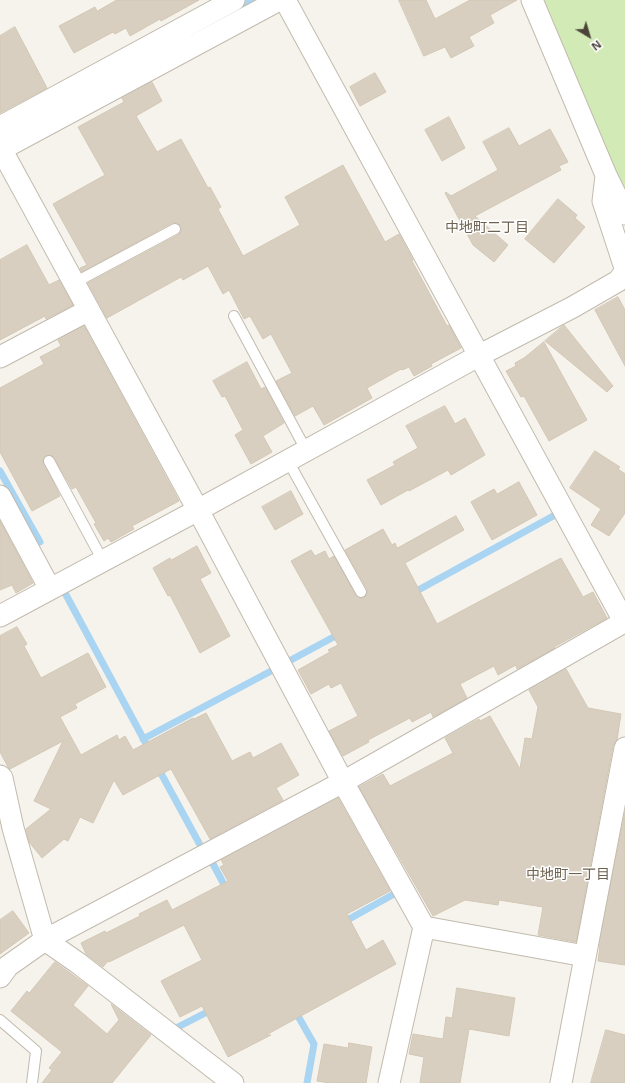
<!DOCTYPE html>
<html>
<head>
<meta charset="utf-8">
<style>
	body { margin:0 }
	#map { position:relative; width:625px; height:1083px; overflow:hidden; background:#f6f3ec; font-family:"Open Sans",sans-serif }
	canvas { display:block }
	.north { position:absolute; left:569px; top:16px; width:40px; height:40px; -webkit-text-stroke:3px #fff; paint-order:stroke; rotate:142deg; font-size:11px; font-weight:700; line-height:16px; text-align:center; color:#4b4439 }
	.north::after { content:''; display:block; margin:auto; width:14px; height:18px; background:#4b4439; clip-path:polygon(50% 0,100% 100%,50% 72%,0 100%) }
</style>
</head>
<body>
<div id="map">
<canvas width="625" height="1083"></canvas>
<div class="north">N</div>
</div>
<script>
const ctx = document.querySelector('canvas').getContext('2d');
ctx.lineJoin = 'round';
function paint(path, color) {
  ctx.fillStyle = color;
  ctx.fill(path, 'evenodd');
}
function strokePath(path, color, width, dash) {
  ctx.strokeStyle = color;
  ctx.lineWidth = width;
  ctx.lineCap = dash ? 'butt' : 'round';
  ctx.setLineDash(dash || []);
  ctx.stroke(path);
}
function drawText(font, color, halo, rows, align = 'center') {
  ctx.font = font + ' "Open Sans","Noto Sans JP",sans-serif';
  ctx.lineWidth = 3;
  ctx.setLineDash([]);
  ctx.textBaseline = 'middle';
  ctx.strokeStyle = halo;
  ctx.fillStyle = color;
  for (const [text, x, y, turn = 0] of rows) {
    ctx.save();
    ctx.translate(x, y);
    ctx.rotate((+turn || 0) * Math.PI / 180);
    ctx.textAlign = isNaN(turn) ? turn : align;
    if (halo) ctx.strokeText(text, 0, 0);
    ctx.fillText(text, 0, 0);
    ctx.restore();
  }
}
paint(new Path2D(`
	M541,0h84v195z`), '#d2eab5');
strokePath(new Path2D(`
	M234,10l19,-10
	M0,471l40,71
	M65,593l85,158
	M411,594l144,-79
	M291,660l50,-27
	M143,739l130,-69
	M157,766l42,77
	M212,862l16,30
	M342,923l52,-29
	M294,1009l20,35 -7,39
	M178,1027l35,-18`), '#a9d4f2', 7);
const building = new Path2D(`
	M117,0h82l-38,21 -1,-2 -30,17 -4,-8 -11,6 -2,-2 -39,21 -15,-27 36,-19 2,4z
	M399,0h27l9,19 35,-19h47l-27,15 4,8 -25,14 5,9 -23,12 -6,-11 -21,9z
	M15,27l32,61 -47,25v-77z
	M375,73l11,19 -26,14 -10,-19z
	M152,82l10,19 -26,15 21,36 24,-13 27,49 2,-1 11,20 -3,2 25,47 57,-31 -15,-28 58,-32 42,77 14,-8 14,26 -1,1 35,65 2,-1 12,23 -30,16 1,2 -18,10 -5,-9 -7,3 -1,-1 -34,19 5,10 -48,27 -11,-19 -18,10 -19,-35 16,-8 -21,-39 -8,5 -13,-23 -6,3 -15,-29 -6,4 -15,-28 -25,14 -2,-3 -74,41 -19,-35 90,-48 3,-3v-6l-3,-3h-6l-90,49 -2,-4 7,-3 -34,-61 52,-29 -27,-48 46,-25 -2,-4z
	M449,117l16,31 -23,13 -17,-31z
	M509,128l10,18 31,-17 18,33 -9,4 2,4 -86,46 33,29 -14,17 -21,-17 -28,-52 1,-1 5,4 47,-26 -15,-28z
	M558,199l19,16 -2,3 10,9 -31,36 -29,-24z
	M27,245l22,40 10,-5 14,25 -27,14 -1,-3 -45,24v-80z
	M618,297l7,13v56l-30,-56z
	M564,325l49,61 -6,6 -62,-51z
	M84,326l95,175 -47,25 2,3 -23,13 -3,-4 -4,3 -10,-17 2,-1 -20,-36 -4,2 -19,-33 -3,-1 -4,1 -3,2v3l17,35 -28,15 -32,-59v-64l44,-24 -4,-7 21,-11 -3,-6z
	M544,342l43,78 -38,21 -25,-45 -3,1 -15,-26 10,-5 -1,-3 9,-5z
	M247,362l14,27 4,-2 19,36 -21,13 9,16 -21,12 -16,-29 8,-5 -18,-34 -3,1 -9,-16z
	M445,406l10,18 10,-6 20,37 -34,20 -3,-5 -39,21 -1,-1 -27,15 -14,-25 28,-15 -2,-3 25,-14 -12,-22z
	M595,451l25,16 -2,2 7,5v39l-16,23 -18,-11 10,-16 -31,-21z
	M519,482l18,33 -45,25 -21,-38 23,-13 3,5z
	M291,491l12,23 -28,16 -13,-23z
	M456,516l8,14 -59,33 32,61 124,-66 22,39 10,-5 14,26 -53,29 1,1 -38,21 -1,-4 -18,10 -4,-9 -34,18 7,14 -34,19 -2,-5 -19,10 -2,-4 -42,22 1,2 -26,14 -14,-25 29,-15 -17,-33 -10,5 -2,-4 -18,10 -13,-24 32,-18 -2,-2 10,-5 -47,-84 20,-11 4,6 10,-5 4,8 5,-3 22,39 5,3h3l3,-3v-6l-22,-39 38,-21 9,16 3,-2 2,5z
	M0,521l33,62 -17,10 -4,-8 -12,5z
	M197,546l14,27 -11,6 30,57 -30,17 -30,-58 -2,1 -15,-28 17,-10 1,2z
	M17,627l10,17 -3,2 17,32 47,-25 18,34 -31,17 2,4 -17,9 21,38 36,-20 2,5 6,-4 8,14 60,-32 1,1 12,-6 26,48 18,-9 3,6 28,-15 18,32 -23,13 7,12 -73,39 -39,-70 -48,26 -9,-15 -21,43 -13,-6 -12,24 -4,-2 -22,19 -13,-16 -3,-13 25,-20 -17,-8 29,-60 -53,28 -2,-2 -8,-15v-116z
	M566,669l22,39 33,6 -4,26 -4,6 -37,196 -38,-7 5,-28 -44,-7 -1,5 -33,-5 -32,16 -74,-129 24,-13 7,12 63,-33 -8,-15 34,-19 1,2 10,-5 30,53 5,-31 7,1 6,-32 -9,-17z
	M338,798l52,93 -43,23 19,36 17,-10 13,24 -130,71h5l-43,22 -26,-51 -22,11 -19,-36 41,-21 -18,-35 -75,37 -1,-1 -5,6 -17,-13 -5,-11 24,-12 1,2 34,-17 -1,-2 28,-14 5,10 56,-29 -8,-14 4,-2 -3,-5z
	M625,812v153l-27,-4 2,-15h-1z
	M13,911l16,22 -29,21v-34z
	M55,962l33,24 -15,19 34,29 12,-14 -8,-16 40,31 -39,48h-70l10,-13 -3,-2 13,-16 -51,-41 16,-20 2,2z
	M457,988l58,10 -6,38 -40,-7 -9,54h-40l4,-26 -15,-3 4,-20 30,5 3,-22 6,1z
	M606,1030l19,5v48h-34z
	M349,1043l23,4 -6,36h-36l-13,-2 7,-37 24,4z`);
paint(building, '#d8cfc1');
strokePath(building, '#d3c7b4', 1);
const service = new Path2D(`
	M74,283l101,-54
	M234,316l72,134
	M49,461l54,100
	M288,461l73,131
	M0,1020l36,31 -4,32`);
const minor = new Path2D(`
	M285,0l340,623
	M532,0l74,175 19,39
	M0,127l234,-127
	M0,147l198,363 145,272 81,145 161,29
	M0,150l279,-150
	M606,176l-3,25 22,67
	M0,357l89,-47
	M0,496l50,93
	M0,616l198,-106 282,-155 93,-48 45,-26 7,-9
	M0,776l2,2 11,50 32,112 33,23 155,120
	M0,977l8,-11 37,-26 298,-158 281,-160
	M389,1083l35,-156
	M561,1083l64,-335`);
strokePath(service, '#c2bbae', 12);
strokePath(minor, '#c2bbae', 23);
strokePath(service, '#fff', 10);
strokePath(minor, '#fff', 21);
drawText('14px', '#6e6250', '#fff', [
	["中地町二丁目",487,228],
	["中地町一丁目",568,875]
]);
</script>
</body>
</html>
